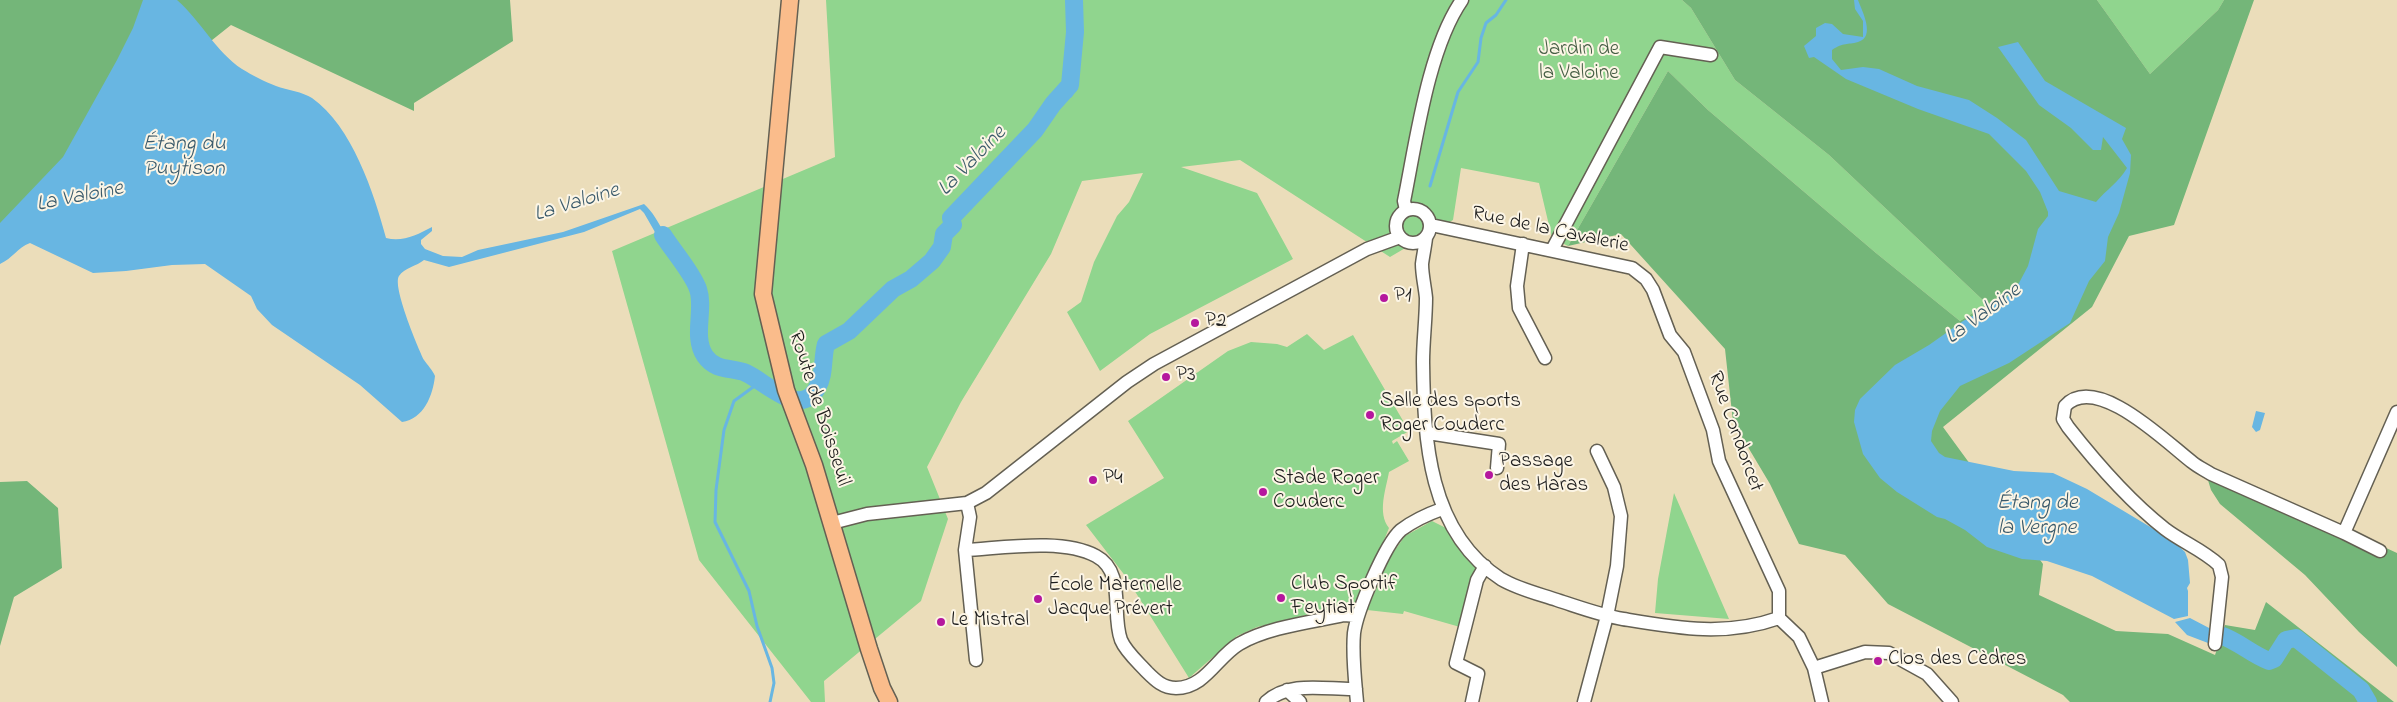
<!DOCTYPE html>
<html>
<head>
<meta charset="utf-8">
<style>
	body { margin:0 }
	canvas { display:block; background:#ebddba }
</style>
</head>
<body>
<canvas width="2397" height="702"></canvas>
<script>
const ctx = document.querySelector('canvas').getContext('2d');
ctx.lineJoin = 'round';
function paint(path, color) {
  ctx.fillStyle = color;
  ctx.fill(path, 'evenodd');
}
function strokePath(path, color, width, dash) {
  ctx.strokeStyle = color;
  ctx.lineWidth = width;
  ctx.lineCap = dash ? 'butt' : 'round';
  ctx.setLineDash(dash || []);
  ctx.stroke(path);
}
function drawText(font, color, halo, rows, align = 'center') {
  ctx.font = font + ' "Indie Flower",sans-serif';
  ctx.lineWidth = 4;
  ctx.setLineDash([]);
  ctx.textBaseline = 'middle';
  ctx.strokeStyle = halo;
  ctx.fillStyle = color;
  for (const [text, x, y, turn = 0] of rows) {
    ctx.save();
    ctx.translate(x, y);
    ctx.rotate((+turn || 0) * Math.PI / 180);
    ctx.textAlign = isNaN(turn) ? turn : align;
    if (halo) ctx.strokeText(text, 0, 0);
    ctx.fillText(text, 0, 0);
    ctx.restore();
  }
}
paint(new Path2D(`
	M826,0h856l9,8 44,72 94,75 158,149 -27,17 -84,-68 -168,-143 -40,-39 -100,175 -16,-8 -13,-55 -78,-15 -8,52 -63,37 -150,-97 -59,7 76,26 36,66 -143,75 -50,37 -33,-59 14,-10 13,-40 23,-46 12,-14 14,-29 -61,8 -31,73 -90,148 -34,65 21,52 -27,82 -97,80 1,21h-14l-112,-142 -87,-309 223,-94z
	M2097,0h127l-6,10 -68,64z
	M1307,334l17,16 29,-15 56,96 -17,10 1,3 4,-3 12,20 -20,11c-3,17 -12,41 0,56l-25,61 -9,14 -98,24 -20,9 -48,42 -63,-101 -40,-52 78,-47 -36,-57 100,-70 23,-9 26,2 10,3z
	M1674,493l55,126 -74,-6 3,-34z
	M1432,521l14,7 31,40 -17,59 -56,-16 -1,3 -36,-4 23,-53 15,-21z`), '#90d58e');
paint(new Path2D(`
	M0,0h510l3,41 -99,62v8l-183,-86 -93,74 -138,143z
	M1682,0h415l53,74 68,-64 6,-10h30l-80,225 -45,11 -37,71 -149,120 100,137 -4,31 77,36 52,3 47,21 10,-30 30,5 11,-28 128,100h-324l-7,-7 -175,-91 -43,-49 -46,-11 -29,-60 -37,-62 -8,-73 -104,-115 -53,12 100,-175 40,39 168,143 84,68 27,-17 -158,-149 -94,-75 -44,-72z
	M2203,464l194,89v114l-38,-35 -54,-57 -85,-71 -9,-14z
	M27,481l31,27 4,60 -48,29 -14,49v-164z`), '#74b679');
paint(new Path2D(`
	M143,0h34c24,21 39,52 65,69 10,6 23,13 34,17 11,4 27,6 36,12 40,28 62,95 74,140 17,4 31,-3 46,-11v4l-11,9v4l4,5 18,7 19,1 16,-7 85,-18 81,-28c17,15 23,42 39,58 8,9 17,16 23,26l-2,10 2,20 -1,33 5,6 23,14 24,3 10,10 9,3 9,20 -7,-13 -33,-21 -16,-2 -16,-7 -8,-8 -4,-11 -3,-56 -25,-38 -6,2 -23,-40 -4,-4 -56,23 -135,35 -25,-7c-7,6 -20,8 -25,16 -7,10 19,72 25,84 4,6 8,9 11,16 -2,19 -11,43 -33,46l-42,-37 -88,-60 -15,-16 -6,-13 -46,-32 -33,1 -46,6 -33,2 -63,-30c-13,5 -17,15 -30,21v-41l63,-66 54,-97 16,-32z
	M1074,0h3c1,30 -2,60 -2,90l-3,7 -16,8 -15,23 -36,38 -14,20 -36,32 -7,15 -3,18 -14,16 -43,29 -33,40 -16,3 -9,5c-3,12 -6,48 -15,55 -4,3 -10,4 -15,6l-2,-4 4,-4 4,2c21,-20 13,-31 20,-55l23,-13 44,-42 18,-10 21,-18 9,-12 10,-31 84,-88 18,-26 17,-19 5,-53z
	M1854,0h4c4,11 18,37 0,42 -11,3 -14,0 -26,8v9l9,11 22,-3 16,2 38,17 52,14 28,18 29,22 33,51 37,11c10,-12 23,-20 31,-34l-24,-31 -2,13h-8l-22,-22 -32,-23 -41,-58 20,-5 27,39 81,47 -4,11 9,16 -1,18 -11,40 -11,24 -3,24 -16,20 -19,42 -61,40 -49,23 -20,25 -8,20 -1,10 8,12 6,4 69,14 39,2 34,16 85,51 13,12 3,8 2,23 -3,5 1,3v25l-14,3 -82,-43 -45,-15 -25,-2 -35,-12 -22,-17 -20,-11 -8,-2 -40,-25 -17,-14 -17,-24 -9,-32 1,-12 5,-11 35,-34 34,-20 34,-24 42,-22 14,-16 9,-17 10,-37 10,-13v-4l-8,-20 -14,-21 -37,-37 -71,-25 -72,-30 -32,-22 -5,1 -5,-12 12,-10v-8l9,-5 7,1 11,10 20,3v-16l-8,-12z
	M2256,411l9,2 -5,17 -4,2 -4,-5z
	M2190,618l21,11 -3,14 -21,-8 -12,-13z
	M2220,635c20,7 29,18 49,26l5,-2 12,-19 10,-2 32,23 23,25 21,6 4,10h-2l-5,-9 3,9h-9l-7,-11 -61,-50 -4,1 -16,20c-15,6 -26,-10 -38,-17 -5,-4 -12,-5 -18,-7z`), '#68b6e2');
strokePath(new Path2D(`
	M1430,186l28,-94 20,-30 3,-24 5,-15 10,-8 10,-15
	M760,382l-26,19 -10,29 -8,60 -1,32 34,69 8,35 15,42 2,15 -4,19`), '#68b6e2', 3);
strokePath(new Path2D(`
	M663,235c10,16 29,37 35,54 7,20 -6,48 7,67 11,16 28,11 41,17 20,9 54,46 71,15 8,-13 5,-30 9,-44l23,-13 44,-42 18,-10 21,-18 10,-14 2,-13 9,-9 -2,-7 84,-88 18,-26 17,-19 5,-53 -1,-32
	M2220,635c20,7 29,18 49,26l5,-2 12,-19 10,-2 65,52 7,12`), '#68b6e2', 18);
const minor = new Path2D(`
	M1396 226a17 17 0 1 1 34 0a17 17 0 1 1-34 0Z
	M1406,210l-2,-9c12,-59 24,-152 58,-201
	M1431,225l201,43 14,11 7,11 17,45 14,17 29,78 6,31 60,130v27
	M1426,238c-1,9 -3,18 -4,26 0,11 3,23 4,34 0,21 -3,43 -3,64 1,78 5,170 78,217 17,10 38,15 56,21 22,7 43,15 66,19 54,9 102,18 156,-1
	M1523,244l-6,42 2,22 26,50
	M1552,250l108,-203 51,8
	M1428,433l71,11 -2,24
	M967,503l3,14 -5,33 11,110
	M832,523l35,-9 100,-11 19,-10 141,-111 27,-18 213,-115 33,-12
	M2344,533l36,18
	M965,550c38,-2 98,-12 131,6 30,16 15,57 25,84 5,12 17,22 26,32 8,8 16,16 29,16 29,0 41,-31 63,-44 29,-17 73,-22 105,-29l13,1
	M1779,618l20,19 15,31 8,34
	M2215,644l7,-67 -3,-12c-16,-15 -37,-23 -54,-36 -37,-29 -68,-65 -97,-102l-5,-8 2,-13c31,-34 102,37 127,56 6,5 13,8 19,12l133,59 53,-121
	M1814,668l51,-16 24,1 38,21 25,28
	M1287,690l13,12
	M1266,702c24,-22 61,-12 90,-13
	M1357,702c-2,-22 -5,-47 -3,-69 3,-22 31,-89 47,-103 12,-9 27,-16 41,-21
	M1472,702l6,-28 -22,-11 21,-83 8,-14
	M1584,702l23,-86 10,-50 4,-50 -7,-29 -17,-36`);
const major = new Path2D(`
	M790,0l-27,294 23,96 28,75 55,184 13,39 7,14`);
strokePath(minor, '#646053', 15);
strokePath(major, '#646053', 19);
strokePath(minor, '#fff', 12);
strokePath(major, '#fabc8b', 16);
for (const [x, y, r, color] of [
	[1384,298,5,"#b5179e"],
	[1195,323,5,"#b5179e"],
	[1166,377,5,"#b5179e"],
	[1370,415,5,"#b5179e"],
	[1489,475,5,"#b5179e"],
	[1093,480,5,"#b5179e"],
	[1263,492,5,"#b5179e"],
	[1281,598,5,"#b5179e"],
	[1038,599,5,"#b5179e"],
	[941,622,5,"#b5179e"],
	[1878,661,5,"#b5179e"]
]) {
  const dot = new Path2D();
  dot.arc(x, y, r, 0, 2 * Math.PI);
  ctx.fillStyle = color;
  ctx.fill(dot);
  strokePath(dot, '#fcf5e5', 2);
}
drawText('21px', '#455d44', '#fcf5e5', [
	["Jardin de",1579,51],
	["la Valoine",1579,75]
]);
drawText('21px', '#1c1c1c', '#fcf5e5', [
	["Rue de la Cavalerie",1550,231,12],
	["Route de Boisseuil",818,409,72],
	["Rue Condorcet",1734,432,70]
]);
drawText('21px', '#1c1c1c', '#fcf5e5', [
	["P1",1394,298],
	["P2",1205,323],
	["P3",1176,377],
	["Salle des sports",1380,403],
	["Roger Couderc",1380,427],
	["Passage",1499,463],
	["des Haras",1499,487],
	["P4",1103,480],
	["Stade Roger",1273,480],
	["Couderc",1273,504],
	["Club Sportif",1291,586],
	["Feytiat",1291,610],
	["École Maternelle",1048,587],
	["Jacque Prévert",1048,611],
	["Le Mistral",951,622],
	["Clos des Cèdres",1888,661]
], 'left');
drawText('italic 22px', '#3a5a6b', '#fcf5e5', [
	["Étang du",184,145],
	["Puytison",184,170],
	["La Valoine",973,162,-46],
	["La Valoine",80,198,-11],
	["La Valoine",577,204,-17],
	["La Valoine",1984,315,-36],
	["Étang de",2037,504],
	["la Vergne",2037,529]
]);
</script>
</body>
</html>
